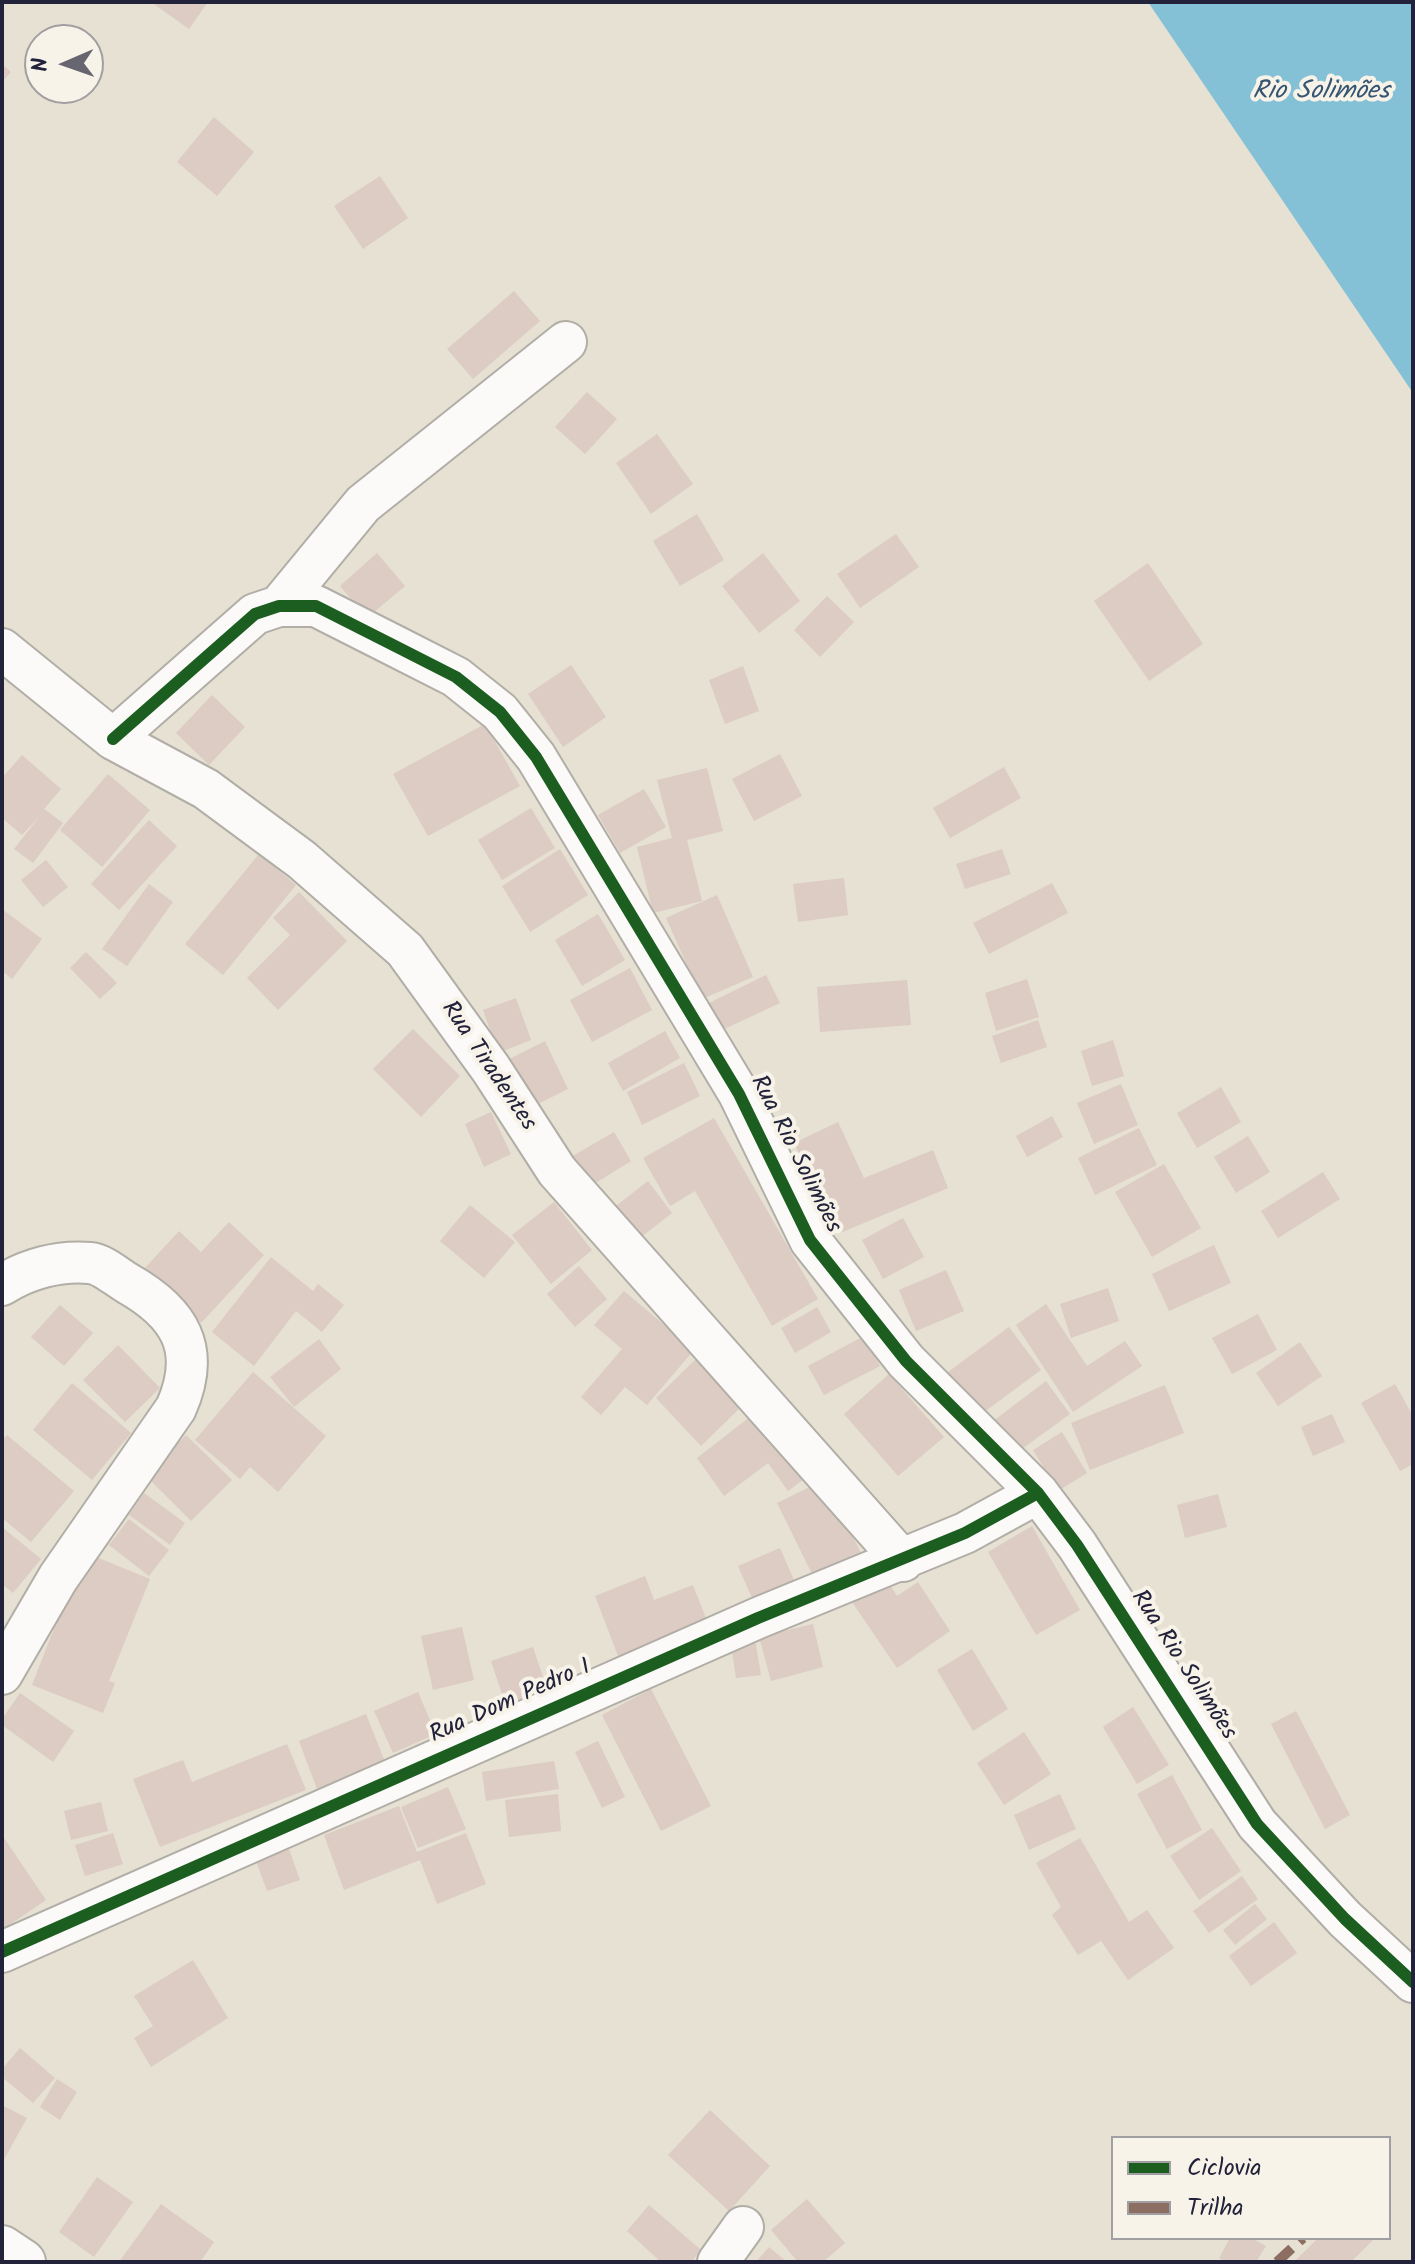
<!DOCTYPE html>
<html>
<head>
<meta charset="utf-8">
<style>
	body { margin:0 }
	#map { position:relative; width:1415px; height:2264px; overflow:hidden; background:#e6e1d2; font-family:Kalam,sans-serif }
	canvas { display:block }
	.frame { position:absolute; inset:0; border:4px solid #22223b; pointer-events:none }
	.legend { position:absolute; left:1111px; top:2136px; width:280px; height:104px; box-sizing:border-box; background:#f7f3e8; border:2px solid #a29fa3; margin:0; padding:10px 14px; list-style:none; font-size:24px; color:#22223b }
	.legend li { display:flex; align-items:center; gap:16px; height:40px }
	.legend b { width:40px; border:2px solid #a29fa3 }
	.north { position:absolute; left:24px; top:24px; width:80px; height:80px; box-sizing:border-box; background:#f7f3e8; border:2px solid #a29fa3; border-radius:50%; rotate:268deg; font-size:22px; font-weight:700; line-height:32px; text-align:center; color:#22223b }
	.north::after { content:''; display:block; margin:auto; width:28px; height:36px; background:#676570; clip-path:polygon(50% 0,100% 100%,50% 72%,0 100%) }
</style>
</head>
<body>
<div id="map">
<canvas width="1415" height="2264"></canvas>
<div class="frame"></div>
<ul class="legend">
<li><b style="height:10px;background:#1b5e20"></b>Ciclovia</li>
<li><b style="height:10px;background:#8d6e63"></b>Trilha</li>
</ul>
<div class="north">N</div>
</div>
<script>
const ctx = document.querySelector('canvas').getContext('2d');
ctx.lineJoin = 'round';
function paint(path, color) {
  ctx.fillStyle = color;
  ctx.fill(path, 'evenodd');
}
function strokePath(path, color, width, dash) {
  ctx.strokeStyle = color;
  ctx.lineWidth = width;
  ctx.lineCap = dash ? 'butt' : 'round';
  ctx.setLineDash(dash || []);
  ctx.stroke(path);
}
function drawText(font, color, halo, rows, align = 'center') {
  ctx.font = font + ' Kalam,sans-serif';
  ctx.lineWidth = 8;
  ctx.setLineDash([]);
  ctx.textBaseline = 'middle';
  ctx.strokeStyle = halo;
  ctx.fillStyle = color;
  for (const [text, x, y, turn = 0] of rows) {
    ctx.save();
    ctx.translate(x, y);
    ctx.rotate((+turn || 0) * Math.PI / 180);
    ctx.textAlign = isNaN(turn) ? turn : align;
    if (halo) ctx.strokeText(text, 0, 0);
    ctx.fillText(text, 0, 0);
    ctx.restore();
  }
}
paint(new Path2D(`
	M1148,2h265v391z`), '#84c1d6');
paint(new Path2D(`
	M151,2h57l-19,27z
	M2,64l9,8 -9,10z
	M214,117l40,35 -37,44 -40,-34z
	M380,176l28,42 -45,31 -29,-43z
	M514,291l26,30 -67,58 -26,-30z
	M587,392l30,27 -32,35 -30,-27z
	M657,434l36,50 -42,30 -35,-51z
	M697,514l27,46 -44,26 -27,-45z
	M896,534l23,33 -59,41 -23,-34z
	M377,553l28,33 -38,32 -27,-32z
	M763,553l37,48 -41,32 -37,-47z
	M1148,563l55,81 -54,37 -55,-80z
	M827,596l27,26 -34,35 -26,-27z
	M571,665l35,52 -43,30 -35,-53z
	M743,666l16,45 -34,13 -16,-44z
	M212,695l33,32 -36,38 -33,-32z
	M485,724l35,62 -92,50 -35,-62z
	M780,754l22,42 -48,25 -22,-42z
	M22,755l39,34 -17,20 19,14 -30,40 -19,-14 25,-32 -17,18 -20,-17v-40z
	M1004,767l17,31 -71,40 -17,-30z
	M707,768l16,63 -36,9 15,61 -49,12 -16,-66 35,-9 -15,-58z
	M108,774l42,36 -48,57 -42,-37z
	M644,789l22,38 -46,26 -22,-38z
	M531,808l24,40 -53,32 -24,-40z
	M149,820l28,26 -58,64 -28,-26z
	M560,849l28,46 -58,37 -28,-46z
	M1002,849l9,25 -46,15 -9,-25z
	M259,854l37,31 -73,90 -38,-31z
	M46,860l22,27 -25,20 -22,-27z
	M844,878l4,37 -50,7 -5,-38z
	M1052,883l16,30 -79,41 -16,-31z
	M149,884l24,18 -46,64 -25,-17z
	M299,892l48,49 -69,69 -31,-32 43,-43 -17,-17z
	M717,895l36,82 -51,22 -36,-81z
	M2,909l40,30 -30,40 -10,-8z
	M598,914l27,46 -43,26 -27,-46z
	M86,952l31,31 -17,16 -30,-31z
	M630,968l22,42 -60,32 -22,-42z
	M766,975l14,28 -62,29 -13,-27z
	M1027,979l12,38 -43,14 -11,-38z
	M907,980l4,45 -91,7 -3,-45z
	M516,998l15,42 -33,13 -15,-43z
	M1038,1020l9,27 -46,16 -9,-27z
	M413,1029l47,47 -39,41 -48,-48z
	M665,1031l15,27 -57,33 -15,-28z
	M1113,1040l11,36 -32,10 -11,-35z
	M545,1041l23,48 -38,19 -23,-48z
	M684,1063l16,33 -58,29 -15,-33z
	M1121,1084l17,41 -44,19 -17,-41z
	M1221,1087l20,35 -44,26 -20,-35z
	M491,1112l20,42 -27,13 -19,-43z
	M1052,1116l11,21 -36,20 -11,-21z
	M714,1118l104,181 -46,27 -77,-135 -25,15 -27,-48z
	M838,1122l26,56 69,-28 15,38 -108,45 -16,-39 -4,3 -26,-54z
	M1139,1128l18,37 -62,30 -17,-37z
	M614,1132l17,29 -42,26 -18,-30z
	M1248,1136l22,36 -34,21 -22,-36z
	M1164,1164l37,64 -49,29 -37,-65z
	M1323,1172l17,27 -62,39 -17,-27z
	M648,1181l24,32 -36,28 -24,-32z
	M554,1202l38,48 -41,34 -39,-49z
	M470,1205l45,37 -31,36 -44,-37z
	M903,1218l21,39 -41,22 -21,-39z
	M229,1222l35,33 -63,68 -57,-54 35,-38 22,21z
	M1214,1245l17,38 -62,28 -17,-37z
	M271,1257l42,34 5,-7 26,21 -22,27 -26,-21 -42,55 -42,-34z
	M579,1266l28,33 -32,28 -28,-33z
	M946,1270l18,41 -48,20 -17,-41z
	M1108,1288l11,33 -48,17 -11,-34z
	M624,1291l70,59 -47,55 -22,-18 -24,28 -20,-18 41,-48 -28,-24z
	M1046,1304l41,62 38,-25 17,25 -69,46 -57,-87z
	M60,1305l33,28 -29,33 -33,-29z
	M817,1307l14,25 -36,21 -14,-25z
	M1258,1314l19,36 -45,24 -20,-36z
	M1009,1327l32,43 -65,48 -32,-43z
	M864,1336l16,30 -56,29 -16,-29z
	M319,1339l22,30 -47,38 -24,-30z
	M1300,1342l22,34 -44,30 -22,-33z
	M118,1345l42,43 -35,34 -42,-42z
	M698,1357l45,48 -42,41 -45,-48z
	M253,1372l73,64 -48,56 -28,-25 -10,12 -45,-39z
	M889,1374l55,63 -46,39 -54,-62z
	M1046,1381l24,33 -55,40 -23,-32z
	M72,1383l59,50 -39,47 -59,-50z
	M1395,1384l18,32v48l-13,7 -39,-68z
	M1165,1385l19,48 -94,37 -19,-47z
	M760,1409l52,64 -24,18 -20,-28 -44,33 -27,-38z
	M1332,1414l13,28 -32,14 -12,-29z
	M1062,1432l25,41 -29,18 -25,-41z
	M7,1435l67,56 -43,51 -29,-24v-77z
	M186,1435l46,45 -41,41 -45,-45z
	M824,1480l39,77 -48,23 -38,-77z
	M144,1493l41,30 -15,22 -41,-30z
	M1218,1494l9,33 -42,11 -8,-33z
	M129,1519l40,31 -20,26 -40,-31z
	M1032,1526l48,84 -44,25 -48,-83z
	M2,1527l39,32 -28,34 -11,-9z
	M780,1548l18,41 -42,18 -18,-41z
	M84,1552l66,27 -41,102 6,2 -12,30 -71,-28z
	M645,1576l9,24 39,-15 16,41 -89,35 -25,-65z
	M886,1579l11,17 21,-14 32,49 -53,37 -45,-66z
	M813,1624l10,43 -52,14 -12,-44z
	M462,1627l12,53 -41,10 -12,-54z
	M754,1633l7,42 -25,3 -6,-41z
	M533,1647l16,48 -42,14 -16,-48z
	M972,1649l36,60 -35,22 -36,-61z
	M651,1689l60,117 -50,25 -59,-116z
	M418,1692l18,42 -43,19 -19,-42z
	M20,1693l54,38 -21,31 -51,-37v-6z
	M1133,1707l36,58 -32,19 -34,-57z
	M1296,1711l54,104 -25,14 -54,-105z
	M366,1714l19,48 -68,27 -18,-48z
	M1024,1732l27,42 -47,31 -27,-42z
	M598,1741l27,56 -23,11 -27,-56z
	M287,1744l19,46 -146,57 -27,-68 50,-19 9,22z
	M554,1761l5,28 -73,12 -4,-29z
	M1172,1775l30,55 -35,19 -30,-55z
	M448,1787l18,42 -48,19 -17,-41z
	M558,1794l3,37 -52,6 -4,-37z
	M1060,1794l16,35 -47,21 -15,-35z
	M101,1802l7,29 -37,9 -7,-29z
	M399,1806l18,46 49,-19 20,51 -49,20 -17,-44 -76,30 -20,-55z
	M1212,1828l29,43 -42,29 -29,-44z
	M113,1833l10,31 -38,12 -10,-31z
	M2,1835l44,65 -44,30z
	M1080,1838l49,84 18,-12 27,38 -46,32 -27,-39 -23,14 -26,-40 9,-8 -25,-44z
	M289,1849l11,31 -33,11 -11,-30z
	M1242,1876l16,23 -49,34 -16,-22z
	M1255,1904l12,15 -32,26 -12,-15z
	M1274,1922l23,31 -46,33 -22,-30z
	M193,1960l35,58 -77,49 -17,-29 19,-12 -19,-30z
	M20,2048l35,30 -22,25 -31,-26v-8z
	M57,2079l20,13 -17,28 -20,-13z
	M2,2105l25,13 -25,45z
	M710,2110l60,56 -41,45 -61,-56z
	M97,2177l36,25 -39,55 -35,-25z
	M807,2199l38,44 -22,19h-25l-27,-32z
	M161,2204l53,38 -14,20h-81z
	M649,2205l52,45 -10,12h-30l-34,-31z
	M1230,2238h22l14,8 -10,16h-30l-7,-4z
	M1318,2238h57l-24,24h-57z
	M769,2247l18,15h-31z`), '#dcccc3');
const street = new Path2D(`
	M279,606l84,-102 203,-162
	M2,649l111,90 93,50 96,71 103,90 86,119 66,102 346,390
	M113,739l142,-125 24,-8h37l83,42 57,29 44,35 36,45 203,337 71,146 96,121 132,132 39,52 180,279 88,95 68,63
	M2,1285c25,-16 57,-25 88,-22 12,1 27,14 37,20 53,30 75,66 49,125l-118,170 -56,96
	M2,1952l756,-334 207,-85 73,-40
	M718,2262l25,-35`);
const secondary = new Path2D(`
	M2,2248l21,14`);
strokePath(street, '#b1aea7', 44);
strokePath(secondary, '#b1aea7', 48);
strokePath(street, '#fbfaf8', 40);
strokePath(secondary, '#fbfaf8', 44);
strokePath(new Path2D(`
	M1277,2262l26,-24`), '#8d6e63', 10, [20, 10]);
strokePath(new Path2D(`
	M113,739l142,-125 24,-8h37l83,42 57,29 44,35 36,45 203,337 71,146 96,121 132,132 39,52 180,279 88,95 68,63
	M2,1952l756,-334 207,-85 73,-40`), '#1b5e20', 12);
drawText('24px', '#22223b', '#f7f3e8', [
	["Rua Tiradentes",487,1067,56],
	["Rua Rio Solimões",794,1155,63],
	["Rua Rio Solimões",1182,1666,57],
	["Rua Dom Pedro I",511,1703,-24]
]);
drawText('italic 26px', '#365572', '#f7f3e8', [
	["Rio Solimões",1321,94]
]);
</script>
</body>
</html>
